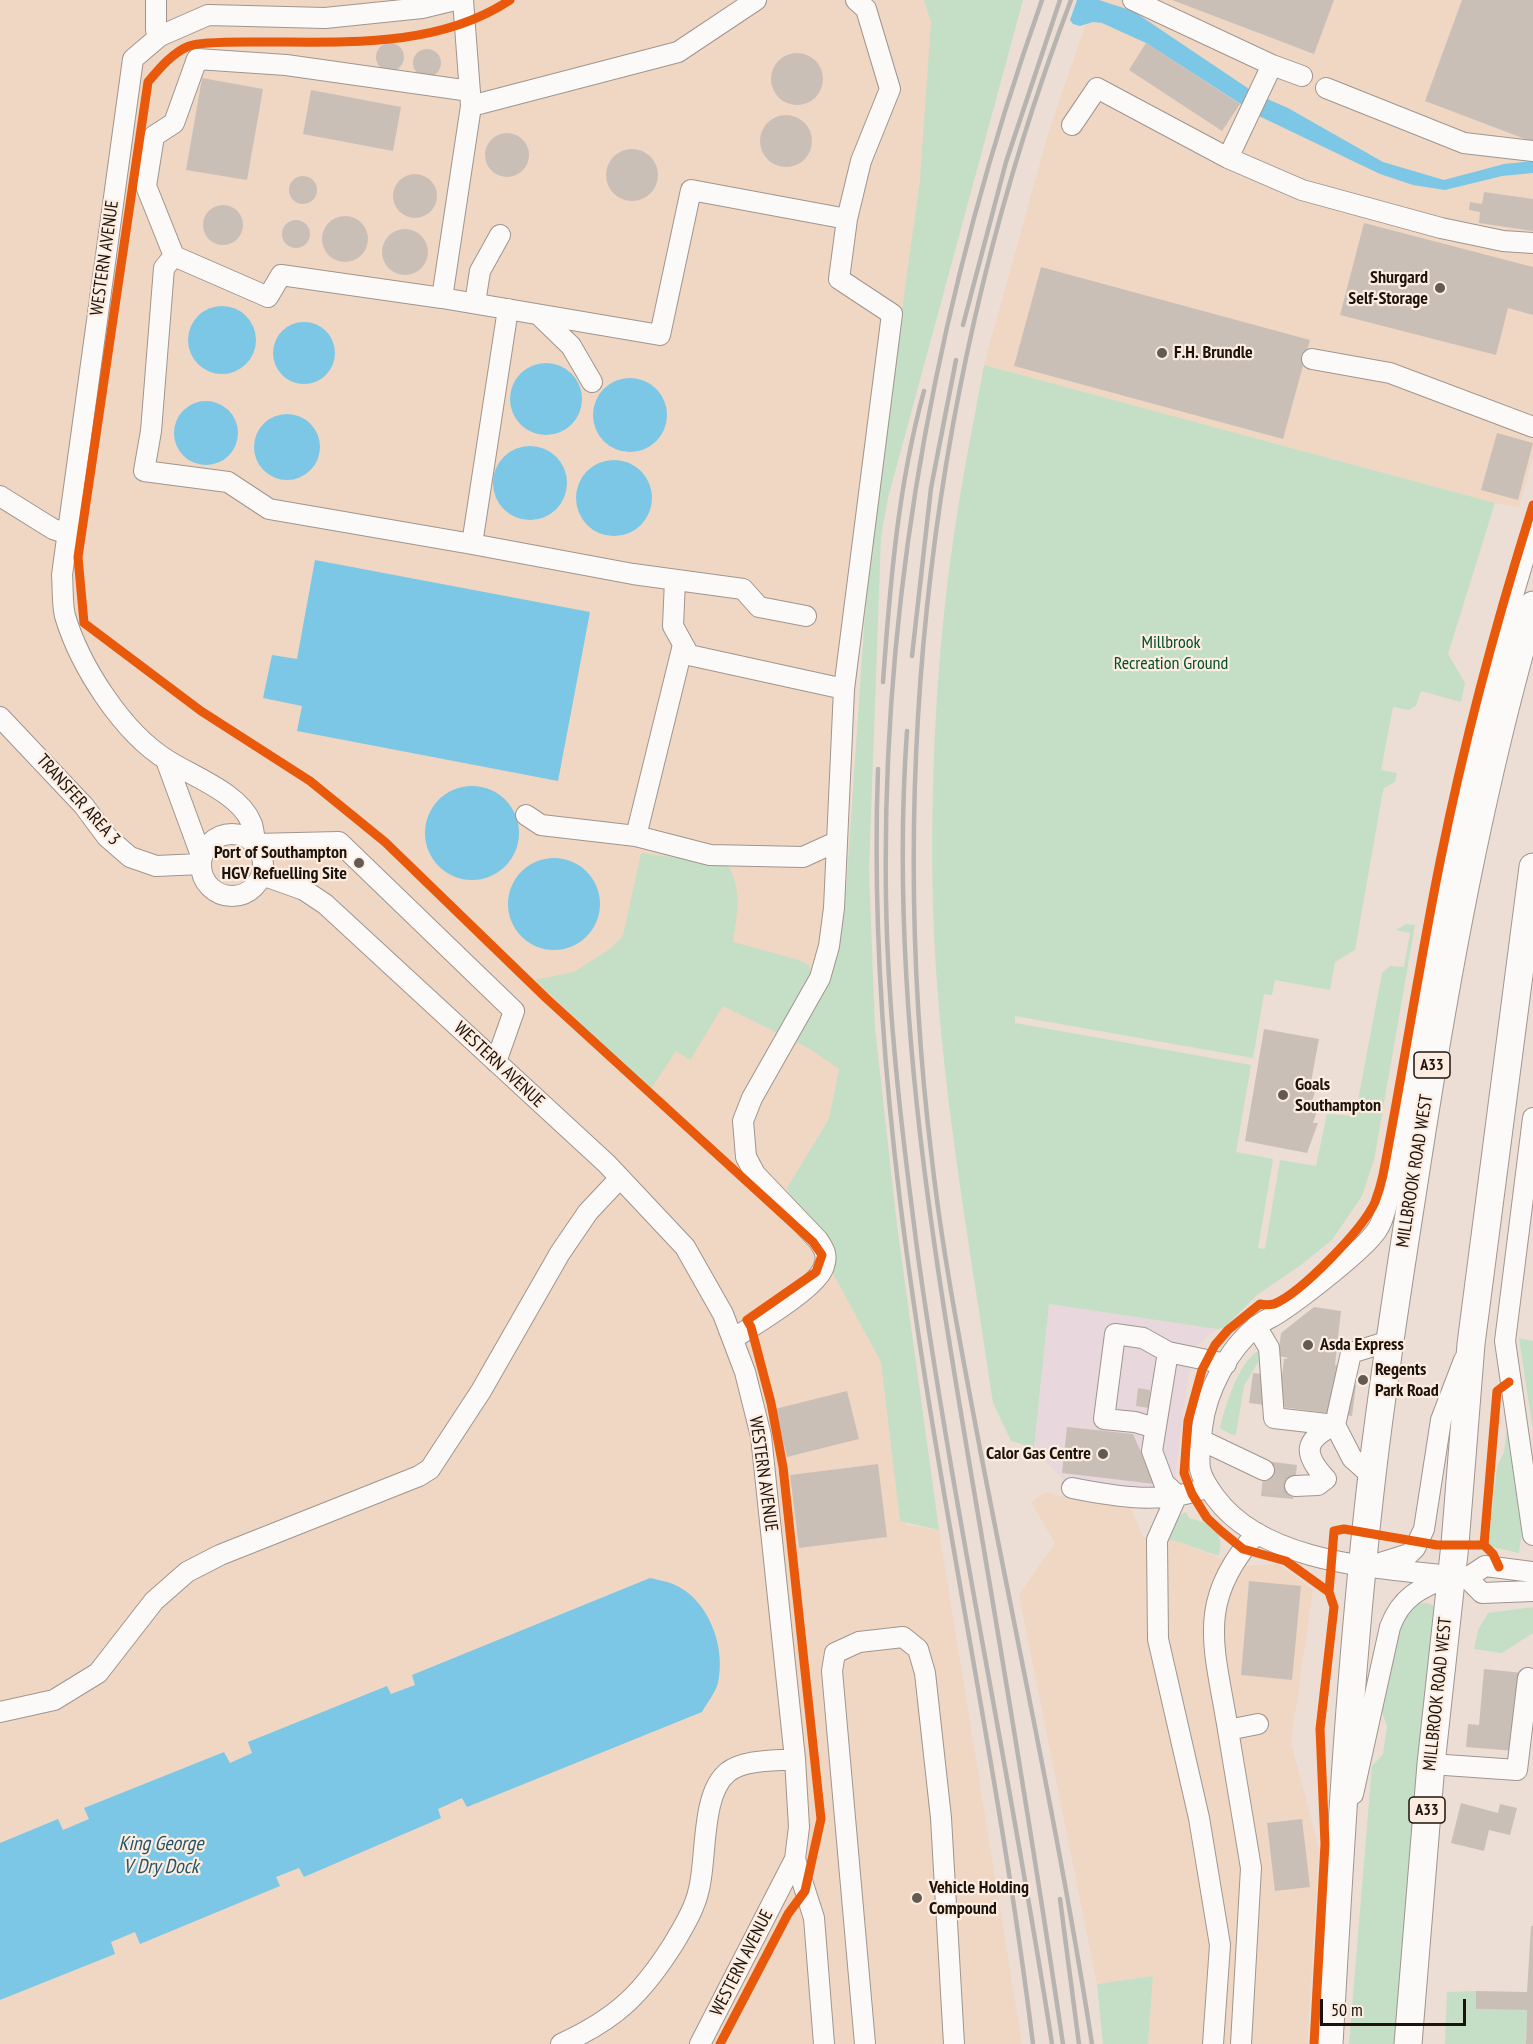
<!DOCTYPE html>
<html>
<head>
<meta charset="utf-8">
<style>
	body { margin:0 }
	#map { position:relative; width:1533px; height:2044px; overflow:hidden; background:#ecded4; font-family:"PT Sans Narrow",sans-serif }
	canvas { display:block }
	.scale { position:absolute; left:1320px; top:1999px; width:146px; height:27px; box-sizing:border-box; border:3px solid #1c130c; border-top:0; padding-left:8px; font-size:18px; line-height:21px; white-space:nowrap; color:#1c130c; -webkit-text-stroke:4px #fdede0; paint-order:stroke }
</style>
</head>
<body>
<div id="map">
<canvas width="1533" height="2044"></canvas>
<div class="scale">50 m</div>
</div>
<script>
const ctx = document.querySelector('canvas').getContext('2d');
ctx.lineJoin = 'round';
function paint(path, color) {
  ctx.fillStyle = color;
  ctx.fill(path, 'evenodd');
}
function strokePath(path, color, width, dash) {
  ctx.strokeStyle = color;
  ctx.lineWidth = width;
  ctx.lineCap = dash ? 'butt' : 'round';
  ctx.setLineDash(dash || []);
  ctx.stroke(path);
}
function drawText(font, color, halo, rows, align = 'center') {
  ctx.font = font + ' "PT Sans Narrow",sans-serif';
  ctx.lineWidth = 4.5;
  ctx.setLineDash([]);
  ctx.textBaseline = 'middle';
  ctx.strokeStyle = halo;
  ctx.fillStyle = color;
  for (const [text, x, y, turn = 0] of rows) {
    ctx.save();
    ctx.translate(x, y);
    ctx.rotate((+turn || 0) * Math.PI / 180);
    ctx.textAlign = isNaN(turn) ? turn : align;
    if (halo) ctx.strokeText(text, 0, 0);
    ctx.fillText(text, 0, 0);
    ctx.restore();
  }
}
paint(new Path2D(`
	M1049,1304l168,25 -22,18 -7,30 -14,109 -10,6 -99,-10 -31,-34z`), '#e8d8dd');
paint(new Path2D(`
	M0,0h982l-75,279 -47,328 -17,354 64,466v98l32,5 83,514h-1022z
	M1094,0h439v456l-14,51 -24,-4 -511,-138 64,-231z
	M1046,1492l26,7 57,3 14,35 21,1 1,4 8,-2 68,26 37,-2 35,26 -22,152 28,107 -12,195h-159l5,-68 -56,8 -78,-389 36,-52 -24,-41z`), '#efd7c4');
paint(new Path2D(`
	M924,0h99l-135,498 -7,39 -12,334 6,157 22,197 42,305 -39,-9 -19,-159 -94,-174 42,-69 10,-50 -29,-20 -87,-43 -33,54 -14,-9 -26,39 -115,-110 39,-8 36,-23 13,-13 18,-83 86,11c16,26 10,50 6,78l66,18 10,5 2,14 16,6 18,-80 25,-364 50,-361 11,-158z
	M984,365l511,138 -47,151 17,29 -4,19 -40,-11 -5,15 -7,4 -16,-3 -12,63 16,3 -2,9 -11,6 -2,8 -27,154 -20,12 -5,28 -55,-10 -3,15 -8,-1 -11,64 -238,-42v7l236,42 -15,87 37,7 -15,89 7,1 15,-89 36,6 11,-52 28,2 27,-143 8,-7 14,1 6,-34 -14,-3 10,-6 9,1 -41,235 -12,36 -30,44 -31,25 -44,30 -33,33 -7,1 -168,-25 -15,144 -23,-7 -18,-38c-24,-164 -55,-330 -60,-495 -3,-121 3,-254 21,-373 8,-57 20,-114 30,-170z
	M1519,1338l14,3v90z
	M1258,1351l2,8 -16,27 -8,48 -4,1 -12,-7c5,-22 19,-66 38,-77z
	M1508,1422l17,86 -6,45 -31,-7 9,-79 7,-15z
	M1186,1512l3,6c23,6 36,12 30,38l-46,-16 -8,2 12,-25z
	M1418,1603h10l6,3 -2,28 -36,410h-47l23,-278 11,-12 4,-28 -5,-14 16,-87 10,-16z
	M1533,1607v26l-31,20 -28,-4 4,-19 10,-17z
	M1153,1976l-5,68h-45l-6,-60z
	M1476,1991v18l51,1 -1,34h-81l2,-52z`), '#c4dfc5');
paint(new Path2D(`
	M1077,0h22l34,11 125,84 30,13 95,54 61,18 60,-16 29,-3v12l-31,3 -57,14 -32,-5 -33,-11 -119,-57 -115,-74 -44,-20 -9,-1 -13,4 -7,-2 -3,-4z
	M188 340a34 34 0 1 1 68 0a34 34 0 1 1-68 0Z
	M273 353a31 31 0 1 1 62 0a31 31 0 1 1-62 0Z
	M510 399a36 36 0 1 1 72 0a36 36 0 1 1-72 0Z
	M593 415a37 37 0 1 1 74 0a37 37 0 1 1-74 0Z
	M174 433a32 32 0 1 1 64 0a32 32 0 1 1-64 0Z
	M254 447a33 33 0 1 1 66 0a33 33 0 1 1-66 0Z
	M493 483a37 37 0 1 1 74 0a37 37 0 1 1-74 0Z
	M576 498a38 38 0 1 1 76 0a38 38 0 1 1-76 0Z
	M315,560l275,52 -32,169 -261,-50 5,-25 -39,-8 9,-43 25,4z
	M425 833a47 47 0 1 1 94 0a47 47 0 1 1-94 0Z
	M508 904a46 46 0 1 1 92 0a46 46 0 1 1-92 0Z
	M650,1578c7,2 16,3 23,6 36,15 53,63 45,99 -3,10 -11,20 -16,29l-235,95 -5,-9 -24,11 3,9 -137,59 -5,-9 -23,9 4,9 -140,58 -5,-12 -24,10 4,12 -115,46v-157l58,-24 5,11 26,-11 -5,-11 140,-56 6,11 22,-10 -4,-11 139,-56 4,8 24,-9 -3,-10z`), '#7cc7e5');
paint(new Path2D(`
	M1172,0h162l-20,54z
	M1462,0h71v142l-108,-41z
	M1146,43l94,61 -18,27 -93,-61z
	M376 57a14 14 0 1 1 28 0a14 14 0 1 1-28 0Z
	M413 63a14 14 0 1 1 28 0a14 14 0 1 1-28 0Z
	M771 79a26 26 0 1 1 52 0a26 26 0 1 1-52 0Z
	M202,78l61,11 -16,91 -61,-10z
	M311,90l90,17 -8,44 -90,-17z
	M760 141a26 26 0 1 1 52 0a26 26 0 1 1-52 0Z
	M485 155a22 22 0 1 1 44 0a22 22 0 1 1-44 0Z
	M606 175a26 26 0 1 1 52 0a26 26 0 1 1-52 0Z
	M393 196a22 22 0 1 1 44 0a22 22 0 1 1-44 0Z
	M289 190a14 14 0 1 1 28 0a14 14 0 1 1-28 0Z
	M1484,192l49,7v32l-54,-8 1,-11 -11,-2 1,-8 12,2z
	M203 225a20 20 0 1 1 40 0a20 20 0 1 1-40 0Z
	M322 239a23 23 0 1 1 46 0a23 23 0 1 1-46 0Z
	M282 234a14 14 0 1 1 28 0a14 14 0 1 1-28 0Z
	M1364,223l169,44v48l-25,-7 -12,47 -156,-40z
	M382 252a23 23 0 1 1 46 0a23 23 0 1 1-46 0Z
	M1041,267l269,73 -27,99 -269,-73z
	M1497,433l36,10 -15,57 -37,-10z
	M1264,1029l55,10 -8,43 7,1 -8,24 8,1 -5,15h5l-11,30 -62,-12z
	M1314,1307l27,4 -6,54 5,1 -1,17 17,2 -4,31 -103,-13 4,-30 29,3 2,-17 5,-1 -11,-2 3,-23z
	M1138,1388l12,2 -1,18 -13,-2z
	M847,1391l12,48 -72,18 -12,-48z
	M1067,1427l66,7 22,50 -93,-11z
	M1265,1461l32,4 -4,34 -32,-3z
	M878,1464l9,73 -88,11 -9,-73z
	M1249,1581l52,5 -9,94 -51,-5z
	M1484,1669l39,4 -8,78 -49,-4 2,-23 11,1z
	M1461,1803l37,10 2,-9 17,4 -7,27 -21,-5 -5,21 -33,-8z
	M1302,1819l8,68 -35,4 -8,-68z
	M1531,1926h2v118h-7l1,-34 -51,-1v-18l51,1z`), '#cabfb7');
strokePath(new Path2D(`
	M1263,1482l32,4`), '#cdc0b6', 20, [20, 10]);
const minor = new Path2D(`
	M156,0v30l4,6
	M455,0l-33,8 -97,10 -117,-3 -48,21 -27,23 -71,516c1,13 0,29 3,41 15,50 57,116 102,144 25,16 72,33 84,62 3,6 3,15 4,22l84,-2 175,169 -18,51
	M463,0l8,106 207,-54 78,-52
	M1133,0l139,65 30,11
	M1326,88l138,55 69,8
	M471,106l-29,192 218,37 31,-145 156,29 14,-58 29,-72 -24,-80 -10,-9
	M1072,125l25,-37 131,70 74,32 139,38 62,13 30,2
	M1228,158l44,-93
	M174,256l-10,12 -13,163 -7,40 84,11 41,27 203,35
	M442,298l-161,-23 -13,22 -94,-41 -28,-70 8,-50 20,-13 23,-64 89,6 184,26
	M475,303l5,-32 20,-36
	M508,309l-36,235 161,30 110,15 16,18 47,9
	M539,315l32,31 21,36
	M1312,359l78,14 143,54
	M0,496l53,33 15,5
	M1533,528l-28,94 -57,239 -59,335c-3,11 -5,24 -12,34 -13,20 -75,67 -97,82 -7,5 -16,8 -23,14 -29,23 -51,66 -55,102 -1,13 -4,29 -2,41 2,10 9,20 15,28 51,70 174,71 252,81l18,-12 48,6
	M675,580l-2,46 16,29 155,34 48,-375 -53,-35 8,-60
	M683,645l-47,191 74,19 93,2 33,-15
	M0,717l84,89 23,31 23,20 26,9 45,-2
	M166,760l36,98
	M526,815l15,10 95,11
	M201 865a31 31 0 1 1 62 0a31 31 0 1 1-62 0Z
	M262,875l42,15 21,14 282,260 78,83 38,67 22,58 16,64 34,323 4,68 -4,32 -95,185
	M1533,1118l-28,223 28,194
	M1256,1326l13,22 5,70 61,7
	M733,1339c20,-14 85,-51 91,-73 4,-11 0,-17 -6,-26l-63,-66 -9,-17 -3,-36 9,-23 68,-120 9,-32 5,-38 10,-219
	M1155,1428l-20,-6 -31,-3 11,-85 28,4 25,14
	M1201,1440l63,30
	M1372,1476l-20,-18 -17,-33 16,-72 38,-12
	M1326,1479c-23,-25 -23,-39 9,-54
	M1295,1486l23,-1 8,-6
	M1072,1488c45,9 93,17 136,-1
	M1257,1533c-63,69 -42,115 -29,197l30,-6
	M1377,1564l32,-10 6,-6 9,-19 17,-109 23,-60
	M1467,1578l15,15 51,-2
	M0,1712l54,-12 44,-27 56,-72 33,-29 33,-17 199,-79 11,-7 51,-78 79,-138 28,-41 32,-34
	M1228,1730l23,138 -10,176
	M1431,1764l86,6 11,-92
	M1353,1794l37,-167c11,-30 30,-39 58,-50
	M795,1859l19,59 10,126
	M561,2044c55,-25 81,-50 113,-101 10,-17 21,-35 25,-54 8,-33 2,-96 29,-117 16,-13 48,-11 67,-13
	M865,2044l-33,-373 3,-18 24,-11 44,-5 15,12 7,24 16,145 13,226
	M1213,2044l7,-99 -21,-127 -41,-179 -1,-99 20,-45 -13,-12 -12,-32 16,-99 58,12`);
const highway = new Path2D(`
	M1329,2044c11,-190 21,-380 43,-569 12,-104 29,-208 45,-312 29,-188 63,-375 116,-558
	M1408,2044l23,-280 24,-220 16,-200 62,-477`);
strokePath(minor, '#a0958e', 22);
strokePath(highway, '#a0958e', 29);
strokePath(minor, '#fcfaf9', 20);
strokePath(highway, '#fcfaf9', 27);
strokePath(new Path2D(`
	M1042,0c-103,291 -161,590 -156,899 2,122 17,243 33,364 37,261 93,520 133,781
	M1071,0c-140,369 -187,768 -139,1160 11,97 30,193 48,289 38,198 81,395 112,595
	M963,325l43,-163 54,-162
	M912,656l19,-168 25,-128
	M883,682c7,-97 15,-197 41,-291
	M907,731c-18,252 23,500 65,748 32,188 63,376 91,565
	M878,769c-16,431 103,850 155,1275
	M1060,1899l19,145`), '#b6b3b0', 4.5);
strokePath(new Path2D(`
	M510,0c-72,48 -165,42 -248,42 -15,0 -62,-1 -73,4 -17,7 -30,23 -41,36l-70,475 6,66 117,88 109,70 75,61 161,156 267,244 9,13 -6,17 -69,48 4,7 20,76 12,64 38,352 -16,72 -17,23 -68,130
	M1484,1545l13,-154 12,-9
	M1329,1592l5,-61 10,-2 93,16h47l9,9 6,13
	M1314,2044l11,-200 -5,-115 14,-122 -5,-15 -43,-31 -43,-12 -22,-18 -14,-13 -15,-24 -8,-21 4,-52 14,-51 13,-25 13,-15 32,-26c5,1 9,1 14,0 27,-11 89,-75 101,-102 3,-8 6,-18 8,-27 20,-104 36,-209 57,-313 24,-120 56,-240 93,-357`), '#e8590c', 9);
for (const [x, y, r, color] of [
	[1440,288,6,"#655a52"],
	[1162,353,6,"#655a52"],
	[359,863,6,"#655a52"],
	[1283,1095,6,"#655a52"],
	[1308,1345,6,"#655a52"],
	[1363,1380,6,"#655a52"],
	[1103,1454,6,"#655a52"],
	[917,1898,6,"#655a52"]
]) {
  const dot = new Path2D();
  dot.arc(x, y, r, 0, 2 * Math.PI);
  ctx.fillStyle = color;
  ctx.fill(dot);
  strokePath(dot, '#fdede0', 2);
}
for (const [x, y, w] of [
	[1432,1065,36],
	[1427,1810,36]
]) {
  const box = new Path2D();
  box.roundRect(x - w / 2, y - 13, w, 26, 4.5);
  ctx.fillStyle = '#fdede0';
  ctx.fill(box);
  strokePath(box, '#1c130c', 1.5);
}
drawText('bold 16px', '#1c130c', null, [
	["A33",1432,1065],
	["A33",1427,1810]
]);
drawText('18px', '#1c130c', '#fdede0', [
	["WESTERN AVENUE",105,258,-82],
	["TRANSFER AREA 3",78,800,48],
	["WESTERN AVENUE",499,1065,43],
	["MILLBROOK ROAD WEST",1415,1171,-81],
	["WESTERN AVENUE",763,1474,82],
	["MILLBROOK ROAD WEST",1438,1694,-84],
	["WESTERN AVENUE",742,1963,-63]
]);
drawText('bold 18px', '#1c130c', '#fdede0', [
	["Shurgard",1428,278,"right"],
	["Self-Storage",1428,299,"right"],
	["F.H. Brundle",1174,353],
	["Port of Southampton",347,853,"right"],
	["HGV Refuelling Site",347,874,"right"],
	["Goals",1295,1085],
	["Southampton",1295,1106],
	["Asda Express",1320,1345],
	["Regents",1375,1370],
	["Park Road",1375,1391],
	["Calor Gas Centre",1091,1454,"right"],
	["Vehicle Holding",929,1888],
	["Compound",929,1909]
], 'left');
drawText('18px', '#004e2c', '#fdede0', [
	["Millbrook",1171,643],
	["Recreation Ground",1171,664]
]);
drawText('italic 20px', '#265468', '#fdede0', [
	["King George",161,1844],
	["V Dry Dock",161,1867]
]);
</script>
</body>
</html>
